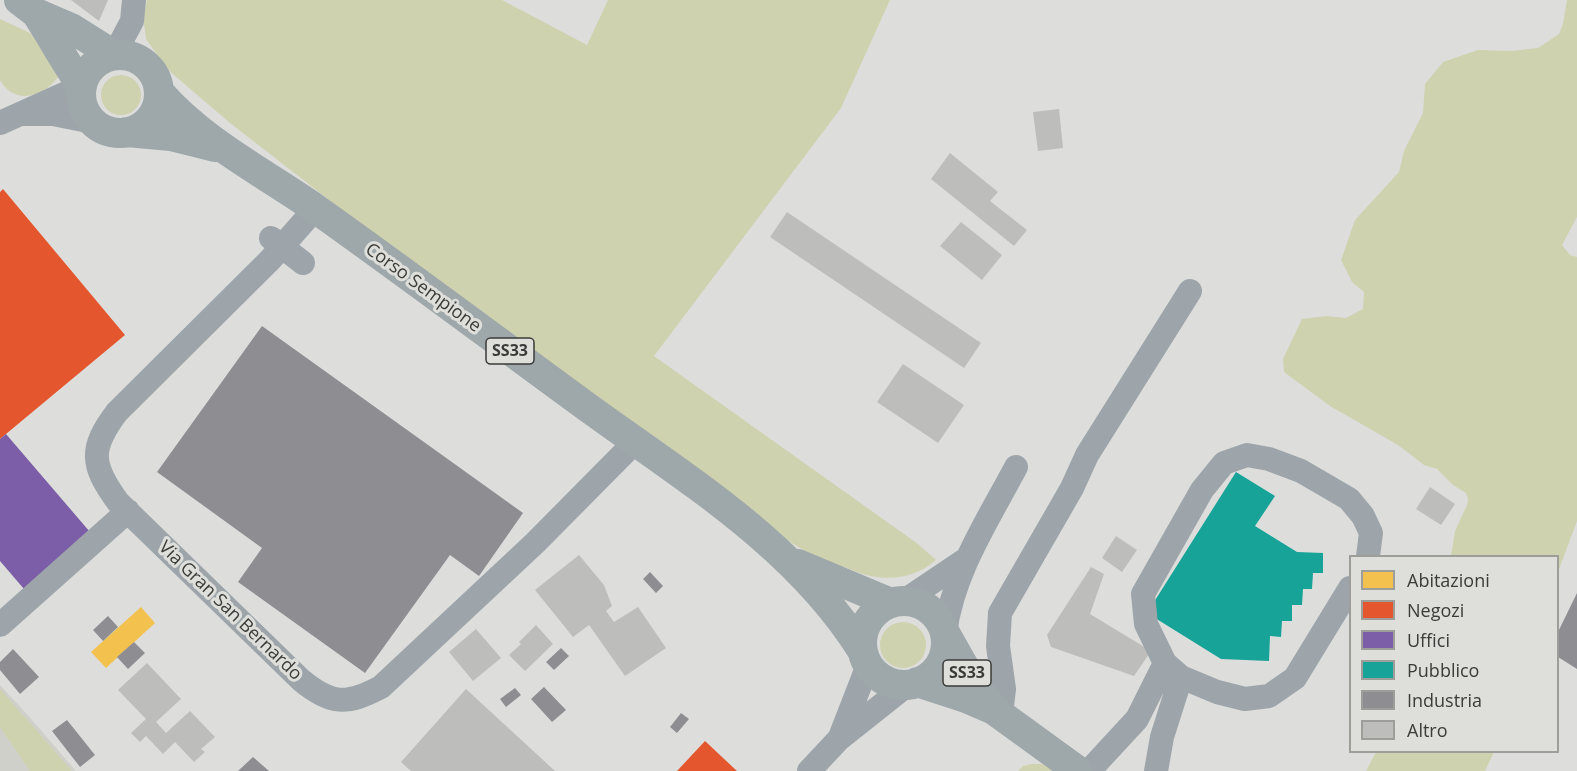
<!DOCTYPE html>
<html>
<head>
<meta charset="utf-8">
<style>
	body { margin:0 }
	#map { position:relative; width:1577px; height:771px; overflow:hidden; background:#dddedc; font-family:"Open Sans",sans-serif }
	canvas { display:block }
	.legend { position:absolute; left:1349px; top:555px; width:210px; height:198px; box-sizing:border-box; background:#dedfdb; border:2px solid #9d9d9a; margin:0; padding:8px 10px; list-style:none; font-size:18px; color:#3b3b39 }
	.legend li { display:flex; align-items:center; gap:12px; height:30px }
	.legend b { width:30px; border:2px solid #9d9d9a }
</style>
</head>
<body>
<div id="map">
<canvas width="1577" height="771"></canvas>
<ul class="legend">
<li><b style="height:16px;background:#f2c14e"></b>Abitazioni</li>
<li><b style="height:16px;background:#e4572e"></b>Negozi</li>
<li><b style="height:16px;background:#7b5ea7"></b>Uffici</li>
<li><b style="height:16px;background:#17a398"></b>Pubblico</li>
<li><b style="height:16px;background:#8d8d92"></b>Industria</li>
<li><b style="height:16px;background:#bdbebc"></b>Altro</li>
</ul>
</div>
<script>
const ctx = document.querySelector('canvas').getContext('2d');
ctx.lineJoin = 'round';
function paint(path, color) {
  ctx.fillStyle = color;
  ctx.fill(path, 'evenodd');
}
function strokePath(path, color, width, dash) {
  ctx.strokeStyle = color;
  ctx.lineWidth = width;
  ctx.lineCap = dash ? 'butt' : 'round';
  ctx.setLineDash(dash || []);
  ctx.stroke(path);
}
function drawText(font, color, halo, rows, align = 'center') {
  ctx.font = font + ' "Open Sans",sans-serif';
  ctx.lineWidth = 6;
  ctx.setLineDash([]);
  ctx.textBaseline = 'middle';
  ctx.strokeStyle = halo;
  ctx.fillStyle = color;
  for (const [text, x, y, turn = 0] of rows) {
    ctx.save();
    ctx.translate(x, y);
    ctx.rotate((+turn || 0) * Math.PI / 180);
    ctx.textAlign = isNaN(turn) ? turn : align;
    if (halo) ctx.strokeText(text, 0, 0);
    ctx.fillText(text, 0, 0);
    ctx.restore();
  }
}
paint(new Path2D(`
	M0,685l26,28 50,58h-76z`), '#cfd0c9');
paint(new Path2D(`
	M147,0h355l85,45 21,-45h282l-49,108 -187,248 264,188 18,16c-26,23 -61,22 -91,7l-4,5 -56,-33 -349,-256 -206,-160 -63,-54 -21,-30 -3,-24z
	M1567,0h10v217l-15,28 8,10 7,2v264l-19,51v-16h-107l4,-25 12,-26 1,-6 -2,-6 -13,-8 -16,-16 -13,-4 -26,-20 -68,-39 -46,-34 -1,-13 19,-40 24,-3 20,2 17,-9 1,-17 -12,-10 -11,-22 14,-40 44,-48 5,-21 19,-38 2,-29 18,-22 35,-12 33,1 27,-3 21,-14 4,-10z
	M0,19l32,15 26,43c-15,21 -44,28 -58,3z
	M101 95a20 20 0 1 1 40 0a20 20 0 1 1-40 0Z
	M880 645a23 23 0 1 1 46 0a23 23 0 1 1-46 0Z
	M0,689l72,82h-42l-30,-44z
	M1376,752h118l-9,19h-119z
	M1032,764h10l13,7h-37l5,-5z`), '#cfd2ae');
paint(new Path2D(`
	M141,607l14,16 -49,45 -15,-16z`), '#f2c14e');
paint(new Path2D(`
	M3,189l122,146 -125,104v-247z
	M705,741l32,30h-60z`), '#e4572e');
paint(new Path2D(`
	M6,434l84,98 -66,57 -24,-28v-122z`), '#7b5ea7');
paint(new Path2D(`
	M1236,472l39,24 -20,30 42,26 26,1v20h-10l-1,16h-9l-1,16h-10v16h-10l-1,16 -11,-1 -1,25 -48,-2 -74,-46z`), '#17a398');
paint(new Path2D(`
	M262,326l261,187 -44,63 -29,-21 -85,118 -127,-91 24,-34 -105,-76z
	M650,572l13,14 -7,7 -13,-14z
	M1577,593v76l-19,-12v-25z
	M108,616l10,11 -15,14 -10,-11z
	M134,642l11,11 -17,16 -11,-12z
	M561,648l8,8 -15,14 -8,-8z
	M13,649l26,28 -19,17 -20,-24v-8z
	M544,687l22,23 -14,12 -21,-23z
	M515,688l6,7 -15,12 -6,-8z
	M681,713l8,6 -12,14 -7,-6z
	M67,720l28,35 -15,12 -28,-36z
	M253,757l16,14h-31z`), '#8d8d92');
paint(new Path2D(`
	M71,0h37l-9,21z
	M1059,109l4,39 -25,3 -5,-39z
	M950,153l48,39 -8,9 37,29 -13,16 -83,-67z
	M787,212l194,131 -17,25 -194,-131z
	M961,222l41,33 -20,25 -42,-34z
	M903,364l61,41 -26,38 -61,-41z
	M1430,487l25,17 -14,21 -25,-16z
	M1116,536l21,14 -15,22 -20,-14z
	M579,555l25,30 8,21 -6,5 8,11 24,-15 28,41 -41,28 -36,-51 -16,12 -38,-47z
	M1091,567l13,7 -14,40 61,37 -17,25 -83,-29 -4,-12z
	M536,625l17,19 -28,27 -16,-16 12,-11 -2,-2z
	M476,629l25,29 -28,23 -24,-29z
	M147,663l34,36 -25,23 10,11 24,-22 25,26 -14,12 4,3 -11,10 -19,-20 -12,12 -17,-18 -6,6 -9,-9 15,-14 -28,-29z
	M466,689l89,82h-144l-10,-9z`), '#bdbebc');
strokePath(new Path2D(`
	M114,55l18,-34 2,-21
	M25,114h28l40,8
	M0,123l82,-37
	M315,209l-45,51 -153,152c-28,37 -26,53 1,90l183,178c30,25 46,25 80,7l154,-144 100,-101
	M271,238l32,25
	M1350,588l-55,90 -26,18 -24,3 -28,-7 -36,-15 -16,-14 -19,-39 -3,-30 59,-104 22,-27 23,-8 22,4 32,12 48,28 14,17 8,17 -3,23
	M904,601l64,-43
	M0,625l128,-114
	M945,633c8,-61 43,-113 71,-166
	M1001,714l3,-25 -6,-43 2,-33 72,-125 15,-33 103,-164
	M840,737l28,-72
	M809,771l30,-32 68,-54
	M1089,771l48,-52 28,-56
	M1156,771l6,-34 19,-60`), '#9da5aa', 24);
strokePath(new Path2D(`
	M19,0l17,13 35,15 43,27
	M36,13c16,24 29,50 46,73
	M81 94a39 39 0 1 1 78 0a39 39 0 1 1-78 0Z
	M160,93c43,49 103,79 156,116 90,64 178,130 267,195 100,73 214,141 280,248
	M127,132l44,4 44,11
	M798,564l93,39
	M862 643a42 42 0 1 1 84 0a42 42 0 1 1-84 0Z
	M945,633l30,53 19,24
	M917,682l49,16 28,12 84,61`), '#9ea7aa', 30);
for (const [x, y, w] of [
	[510,351,48],
	[967,673,48]
]) {
  const box = new Path2D();
  box.roundRect(x - w / 2, y - 13, w, 26, 4.5);
  ctx.fillStyle = '#dedfdb';
  ctx.fill(box);
  strokePath(box, '#3b3b39', 1.5);
}
drawText('bold 16px', '#3b3b39', null, [
	["SS33",510,351],
	["SS33",967,673]
]);
drawText('18px', '#3b3b39', '#dedfdb', [
	["Corso Sempione",423,288,36],
	["Via Gran San Bernardo",230,611,44]
]);
</script>
</body>
</html>
